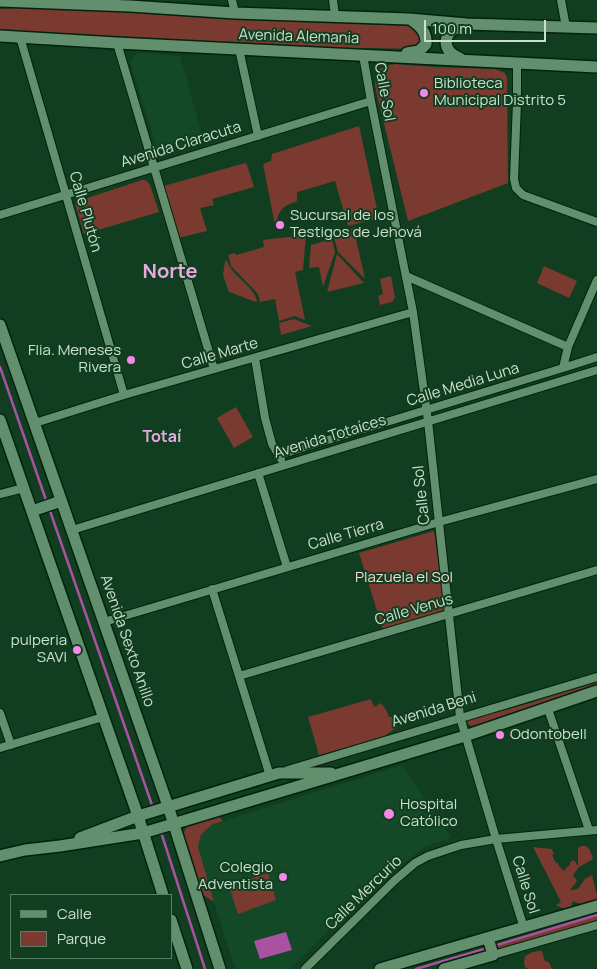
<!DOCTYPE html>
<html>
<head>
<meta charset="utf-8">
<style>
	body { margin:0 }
	#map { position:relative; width:597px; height:969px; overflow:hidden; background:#113e20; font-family:Manrope,sans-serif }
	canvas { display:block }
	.legend { position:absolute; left:10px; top:894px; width:162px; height:65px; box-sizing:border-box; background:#113e20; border:1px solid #5b7f65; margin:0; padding:6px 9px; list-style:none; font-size:15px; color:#c9e0cd }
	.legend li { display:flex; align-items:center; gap:10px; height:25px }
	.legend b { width:25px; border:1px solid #5b7f65 }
	.scale { position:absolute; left:424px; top:20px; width:122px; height:22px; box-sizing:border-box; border:2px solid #c9e0cd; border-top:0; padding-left:6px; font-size:15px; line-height:18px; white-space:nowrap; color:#c9e0cd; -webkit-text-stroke:4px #113e20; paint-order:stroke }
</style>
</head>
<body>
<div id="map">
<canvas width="597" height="969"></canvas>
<ul class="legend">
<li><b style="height:6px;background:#628f6d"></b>Calle</li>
<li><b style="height:14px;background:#7a3a2f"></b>Parque</li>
</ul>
<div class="scale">100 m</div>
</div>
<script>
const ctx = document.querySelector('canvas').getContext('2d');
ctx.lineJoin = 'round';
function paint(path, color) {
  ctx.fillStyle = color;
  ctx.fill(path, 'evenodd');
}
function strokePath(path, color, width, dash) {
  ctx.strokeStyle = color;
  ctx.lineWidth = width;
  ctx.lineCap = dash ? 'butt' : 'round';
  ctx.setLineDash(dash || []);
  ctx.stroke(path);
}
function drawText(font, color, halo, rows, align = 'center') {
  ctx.font = font + ' Manrope,sans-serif';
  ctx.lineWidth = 4;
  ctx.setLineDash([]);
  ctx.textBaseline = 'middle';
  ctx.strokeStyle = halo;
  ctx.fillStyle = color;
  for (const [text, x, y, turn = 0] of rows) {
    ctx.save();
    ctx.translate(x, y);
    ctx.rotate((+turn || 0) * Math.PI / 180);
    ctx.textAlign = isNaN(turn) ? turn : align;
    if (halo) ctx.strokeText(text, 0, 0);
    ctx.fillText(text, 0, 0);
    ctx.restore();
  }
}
paint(new Path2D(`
	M137,53l43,3 24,86 -38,11 -5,-1 -4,-3 -27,-87z
	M402,765l49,73 -25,8 -30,23 -53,47 -53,53h-55l-35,-112 -2,-10 3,-12 12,-11 10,-3z`), '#134926');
paint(new Path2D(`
	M34,7l152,9 225,10c6,4 9,9 10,16l-6,7 -41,-1 -36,1 -338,-16v-24z
	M395,64l41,3 59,2 10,4 2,5 1,105 -100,38 -32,-130 -1,-8 4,-14 10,-4z
	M359,126l20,92 -31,8 -13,-45 -38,11v9c-17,7 -16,7 -22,24l-12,-61 8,-3 1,-7z
	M245,163l2,2 7,22 -42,12 2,6 -14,3 7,23 -29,7 -14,-52z
	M142,180h4l4,5 9,27 -75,22 -9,-30 3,-3z
	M362,226l1,6 -8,3 10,43h-1l-26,-26 -4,-14 14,-3v-5z
	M306,235l-3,35 -8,2 10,48 -10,-4 -16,5 -4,-22 -15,3 -2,-8 -27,-28 -3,-11 7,-2 1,2 28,-8 -1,-7z
	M332,239l3,13 -12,35 -4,-20 -10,1 2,-23z
	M337,254l27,29 -37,9z
	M225,261h2c6,16 26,24 30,40l-1,1 -27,-10 -6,-17z
	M544,266l33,15 -8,17 -32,-15z
	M391,276l4,22 -3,4 -12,3 -2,-9 5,-2 -3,-15z
	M294,319l18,7 -31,9 -2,-12z
	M236,407l17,30 -19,11 -17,-30z
	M434,531l11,83 -62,16 -24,-77z
	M597,683v4l-111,36 -14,3 -4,-2 -1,-4c19,-6 38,-9 56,-15 25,-7 49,-16 74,-22z
	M371,699l3,8 7,-4 5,7 3,7h3l5,10 -14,10 -64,18 -11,-38z
	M218,815l5,6 -10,3 -6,5 -6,6 -3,12 16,55 -14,-9 -17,-58 3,-7 3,-2z
	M581,846h5l4,4 3,9 -14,8 -6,8 4,6 -7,9c11,0 9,-4 15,-11 1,-1 6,-3 7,-4l5,21 -1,5 -5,2 -4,-2c-4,6 -9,2 -14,0l-2,6c-6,3 -9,1 -15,-2l5,-3 -28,-55 19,2 2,5 -2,1 4,8h2l1,3 5,5 3,-4 3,-2v-3l4,-2 4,6v-18z
	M268,873l8,27 -38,14 -9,-28z
	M597,915v8l-120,37 -2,-8 37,-10z
	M539,951h3l3,10 4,1 3,7h-24l-3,-2 -1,-5 1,-6 8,-4z`), '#7a3a2f');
paint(new Path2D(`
	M286,932l6,18 -32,9 -6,-18z`), '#aa52a1');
strokePath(new Path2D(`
	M0,367l47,136
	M49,508l104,300
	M161,832l44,137
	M497,945l100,-30
	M416,969l68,-20`), '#aa52a1', 2.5);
const street = new Path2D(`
	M232,0l3,13
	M333,0l2,16
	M561,0l5,27
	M20,37l104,358
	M117,43l97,326
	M239,49l19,87
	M363,55l8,46 42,211 15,109 32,296 36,122 28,89
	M517,63v39l-3,77 2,9 7,7 74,27
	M0,215l371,-114
	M406,276l162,71
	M255,358l10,60 7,26 9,15
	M563,368l34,-11
	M35,423l89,-28 289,-83
	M279,455l284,-87 5,-21 29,-67
	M258,473l29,94
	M0,494l24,-6
	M72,530l525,-160
	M212,589l58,187
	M104,622l335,-100 158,-43
	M239,676l358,-106
	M548,709l41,121
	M0,713l11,32
	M0,748l103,-31
	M288,770l309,-93
	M493,955l104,-30
	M305,969l89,-88 21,-18 13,-7 33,-11 35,-6 101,-9`);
const secondary = new Path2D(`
	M0,1l130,5 105,7 174,6 58,5 130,4
	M0,36l117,7 480,24
	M407,53l12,-2 7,-7c1,-12 -6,-18 -16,-25
	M461,59c-4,-2 -8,-4 -11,-7 -7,-8 -4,-21 7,-24 3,0 6,1 9,1
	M0,325l168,481 52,163
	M0,420l138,396 25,79
	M32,511l29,-10
	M80,838l58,-22 141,-43h52
	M0,856l25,-6 35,-4 83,-13 322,-97 132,-45
	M171,920l16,49
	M380,969l217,-63
	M444,969l49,-14 -5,-17`);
strokePath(street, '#01230d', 10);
strokePath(secondary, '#01230d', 14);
strokePath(street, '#628f6d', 8);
strokePath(secondary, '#628f6d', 11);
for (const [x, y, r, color] of [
	[424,93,5,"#f788eb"],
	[280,225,5,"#f788eb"],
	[131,360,5,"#f788eb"],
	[77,650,5,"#f788eb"],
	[500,735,5,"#f788eb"],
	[389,814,6,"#f788eb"],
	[283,877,5,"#f788eb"]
]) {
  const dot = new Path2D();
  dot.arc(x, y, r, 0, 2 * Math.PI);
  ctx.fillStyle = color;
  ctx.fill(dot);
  strokePath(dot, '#113e20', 2);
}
drawText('15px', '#c9e0cd', '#113e20', [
	["Avenida Alemania",299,37,2],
	["Calle Sol",384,92,80],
	["Avenida Claracuta",181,145,-17],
	["Calle Plutón",85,212,74],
	["Calle Marte",220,354,-16],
	["Calle Media Luna",463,385,-17],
	["Avenida Totaíces",330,437,-17],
	["Calle Sol",422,495,-96],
	["Calle Tierra",346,535,-16],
	["Calle Venus",414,610,-16],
	["Avenida Sexto Anillo",127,641,71],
	["Avenida Beni",434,710,-17],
	["Calle Sol",525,885,73],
	["Calle Mercurio",364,893,-44]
]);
drawText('15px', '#c9e0cd', '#113e20', [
	["Biblioteca",434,84],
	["Municipal Distrito 5",434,101],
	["Sucursal de los",290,216],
	["Testigos de Jehová",290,233],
	["Flia. Meneses",121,351,"right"],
	["Rivera",121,368,"right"],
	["pulperia",67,641,"right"],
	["SAVI",67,658,"right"],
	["Odontobell",510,735],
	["Hospital",400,805],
	["Católico",400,822],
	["Colegio",273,868,"right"],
	["Adventista",273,885,"right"]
], 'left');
drawText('15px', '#f9d9d3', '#113e20', [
	["Plazuela el Sol",404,578]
]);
drawText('bold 16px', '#e7a9df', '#113e20', [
	["Totaí",162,438]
]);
drawText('bold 20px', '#e7a9df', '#113e20', [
	["Norte",170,272]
]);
</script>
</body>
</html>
